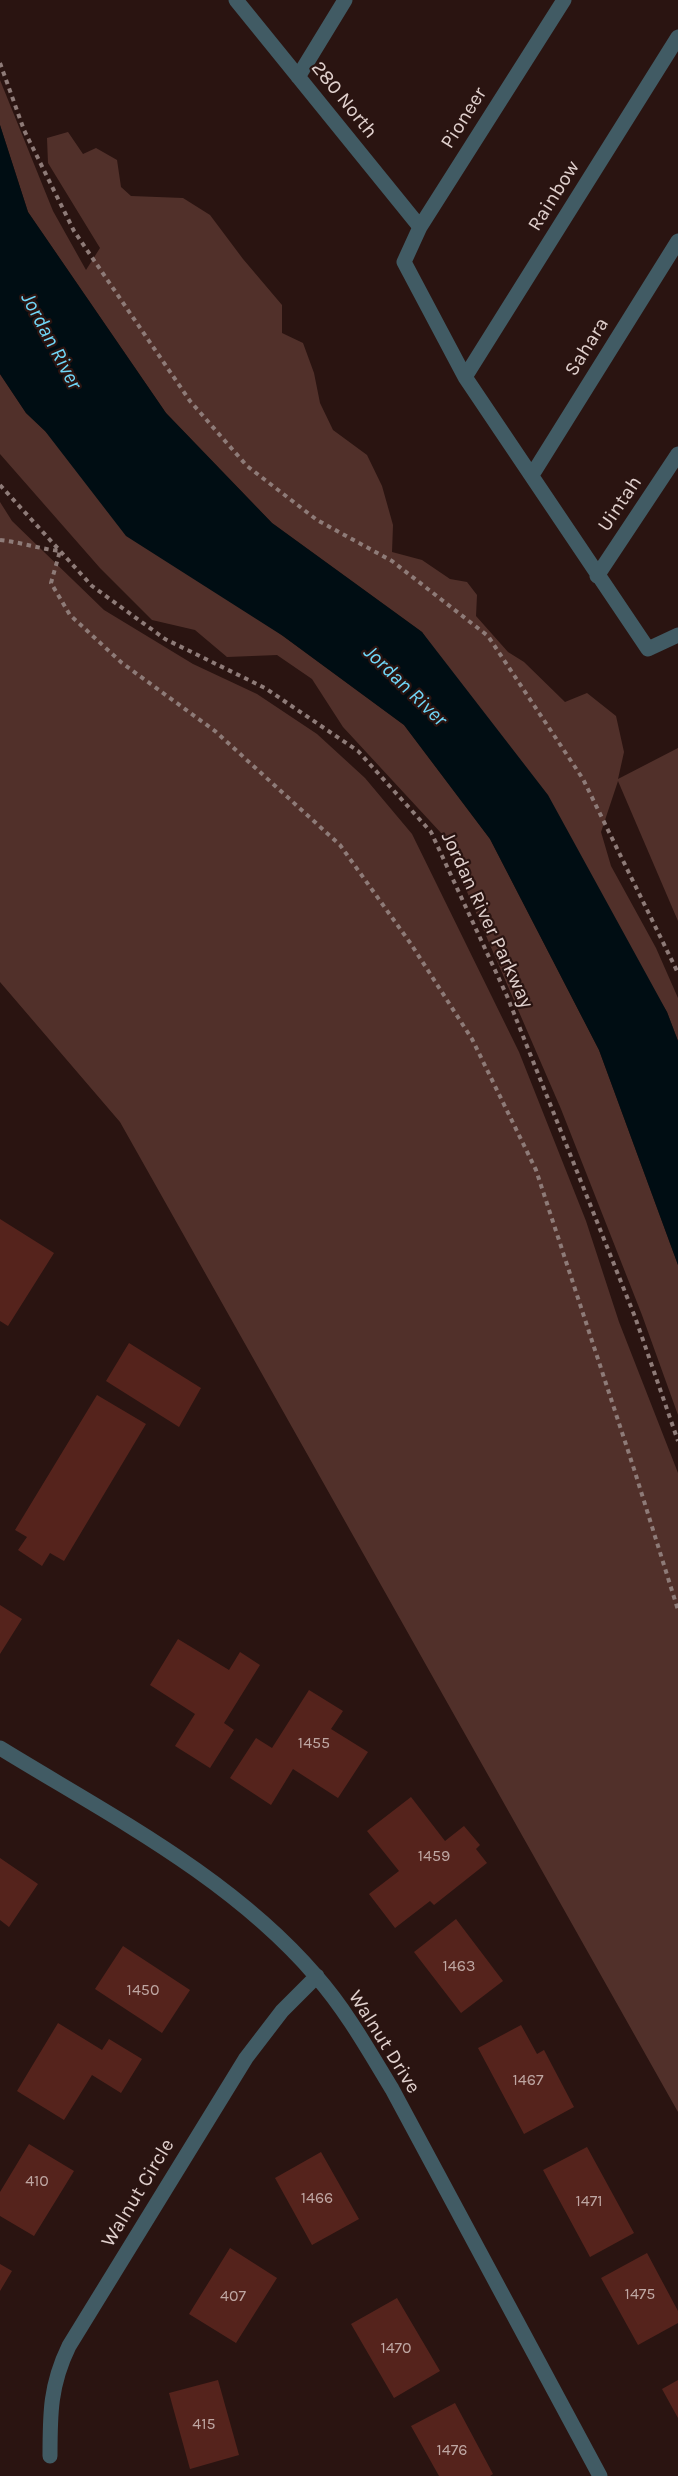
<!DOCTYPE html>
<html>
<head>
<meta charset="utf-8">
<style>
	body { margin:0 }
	canvas { display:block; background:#2a1411 }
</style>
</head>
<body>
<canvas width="678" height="2476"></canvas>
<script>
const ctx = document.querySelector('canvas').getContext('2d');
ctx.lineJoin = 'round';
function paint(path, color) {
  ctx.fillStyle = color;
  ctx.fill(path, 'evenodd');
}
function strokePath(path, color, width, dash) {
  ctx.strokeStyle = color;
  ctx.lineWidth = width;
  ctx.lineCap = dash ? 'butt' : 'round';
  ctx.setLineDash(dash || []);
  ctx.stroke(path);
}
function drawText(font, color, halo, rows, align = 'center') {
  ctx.font = font + ' Karla,sans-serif';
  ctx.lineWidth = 4.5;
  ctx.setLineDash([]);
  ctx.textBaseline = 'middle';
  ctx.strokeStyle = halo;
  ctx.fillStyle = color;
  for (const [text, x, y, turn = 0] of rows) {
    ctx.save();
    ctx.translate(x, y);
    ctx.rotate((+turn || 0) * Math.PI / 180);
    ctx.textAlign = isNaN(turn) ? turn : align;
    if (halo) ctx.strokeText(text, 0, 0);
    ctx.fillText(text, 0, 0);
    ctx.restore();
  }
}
paint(new Path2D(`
	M0,80l53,131 33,59 14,-22 -52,-85 -1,-25 21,-6 15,22 13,-6 21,12 4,27 10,9 52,2 27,17 33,44 39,46v28l21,10 11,30 6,30 13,27 34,25 15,31 11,39 -1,27 30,8 28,19 17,3 10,13 -1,21 32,36 16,10 41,40 22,-9 29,23 8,36 -6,27 60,-31v173l-60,-140 -17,51 10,34 45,82 22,50v43l-11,-29 -245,-380 -150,-109 -106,-110 -138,-201 -28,-87z
	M0,374l26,39 19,18 238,205 121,89 86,114 109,211 79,215v150l-36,-100 -81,-206 -119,-275 -99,-107 -31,-48 -35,-24 -50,2 -32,-27 -43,-10 -52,-52 -100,-114z
	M0,502l12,19 92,89 89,54 64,30 60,40 48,44 47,56 107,218 67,169 33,101 59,151v639l-558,-990 -120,-140z`), '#51302a');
paint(new Path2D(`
	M0,125l28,87 138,201 106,110 150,109 126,163 119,217 11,29v224l-79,-215 -109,-211 -86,-114 -121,-89 -157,-100 -81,-105 -19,-18 -26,-39z`), '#000d13');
paint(new Path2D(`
	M0,1219l54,34 -46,73 -8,-5z
	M129,1343l72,45 -22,39 -73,-46z
	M97,1395l49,29 -82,137 -14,-8 -8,13 -24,-16 9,-13 -12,-7z
	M0,1605l22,14 -22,35z
	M178,1639l51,31 11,-18 20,13 -36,58 10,7 -24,38 -35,-22 20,-32 -45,-29z
	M309,1690l34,21 -12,18 37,23 -30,46 -45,-29 -22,36 -41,-27 26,-40 16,10z
	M411,1797l34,44 19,-15 16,19 -4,4 11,14 -53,42 -4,-4 -35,27 -26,-34 30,-23 -32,-40z
	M0,1858l38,26 -29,43 -9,-7z
	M456,1919l47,62 -42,32 -47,-61z
	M123,1946l67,44 -28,43 -67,-44z
	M58,2023l44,27 7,-11 33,20 -21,34 -29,-18 -28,45 -47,-29z
	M521,2025l16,29 7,-4 30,57 -50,27 -46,-86z
	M29,2144l45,27 -40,65 -34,-20v-24z
	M587,2147l47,86 -44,24 -47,-87z
	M321,2152l38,67 -47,26 -37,-67z
	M230,2248l47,30 -41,65 -47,-29z
	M647,2253l31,58v12l-40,22 -37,-67z
	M0,2264l12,7 -12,20z
	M397,2298l43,73 -46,27 -43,-74z
	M218,2380l21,75 -49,14 -21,-76z
	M678,2380v38l-16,-29z
	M455,2403l38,71 -3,2h-51l-28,-50z`), '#55231c');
strokePath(new Path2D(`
	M0,63l24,67 50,101 116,170 57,65 70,54 75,41 96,75 95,143 95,194
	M0,485l92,101 73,53 100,49 93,63 73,81 76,164 128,321 43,124
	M0,540c20,2 40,9 60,11l-9,32 19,32 52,48 93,68 125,114 71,99 61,95 64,131 98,299 44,141`), '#8e7b78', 4, [4.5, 4.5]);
strokePath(new Path2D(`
	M236,0l184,227
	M564,0l-144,227 -16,35 61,115 183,272 30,-14
	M298,77l47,-77
	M465,377l213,-340
	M532,475l146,-234
	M597,576l81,-122`), '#415b64', 15);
strokePath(new Path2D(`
	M0,1748c109,67 231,129 316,228 30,34 53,75 76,113l208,387
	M50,2456c0,-42 0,-71 19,-110l177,-288 36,-47 35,-35`), '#415b64', 15);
drawText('16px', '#bea6a2', null, [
	["1455",314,1743],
	["1459",434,1856],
	["1463",459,1966],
	["1450",143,1990],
	["1467",528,2080],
	["410",37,2181],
	["1466",317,2198],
	["1471",589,2201],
	["1475",640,2294],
	["407",233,2296],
	["1470",396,2348],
	["415",204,2424],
	["1476",452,2450]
]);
drawText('20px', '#e1d1ce', '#2a1411', [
	["280 North",344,100,51],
	["Pioneer",464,118,-58],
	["Rainbow",554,196,-58],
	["Sahara",587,347,-58],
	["Uintah",620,504,-56],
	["Jordan River Parkway",487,920,65],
	["Walnut Drive",384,2042,58],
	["Walnut Circle",138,2193,-59]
]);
drawText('italic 21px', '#70d6f7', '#2a1411', [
	["Jordan River",51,341,62],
	["Jordan River",405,686,44]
]);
</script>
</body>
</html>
